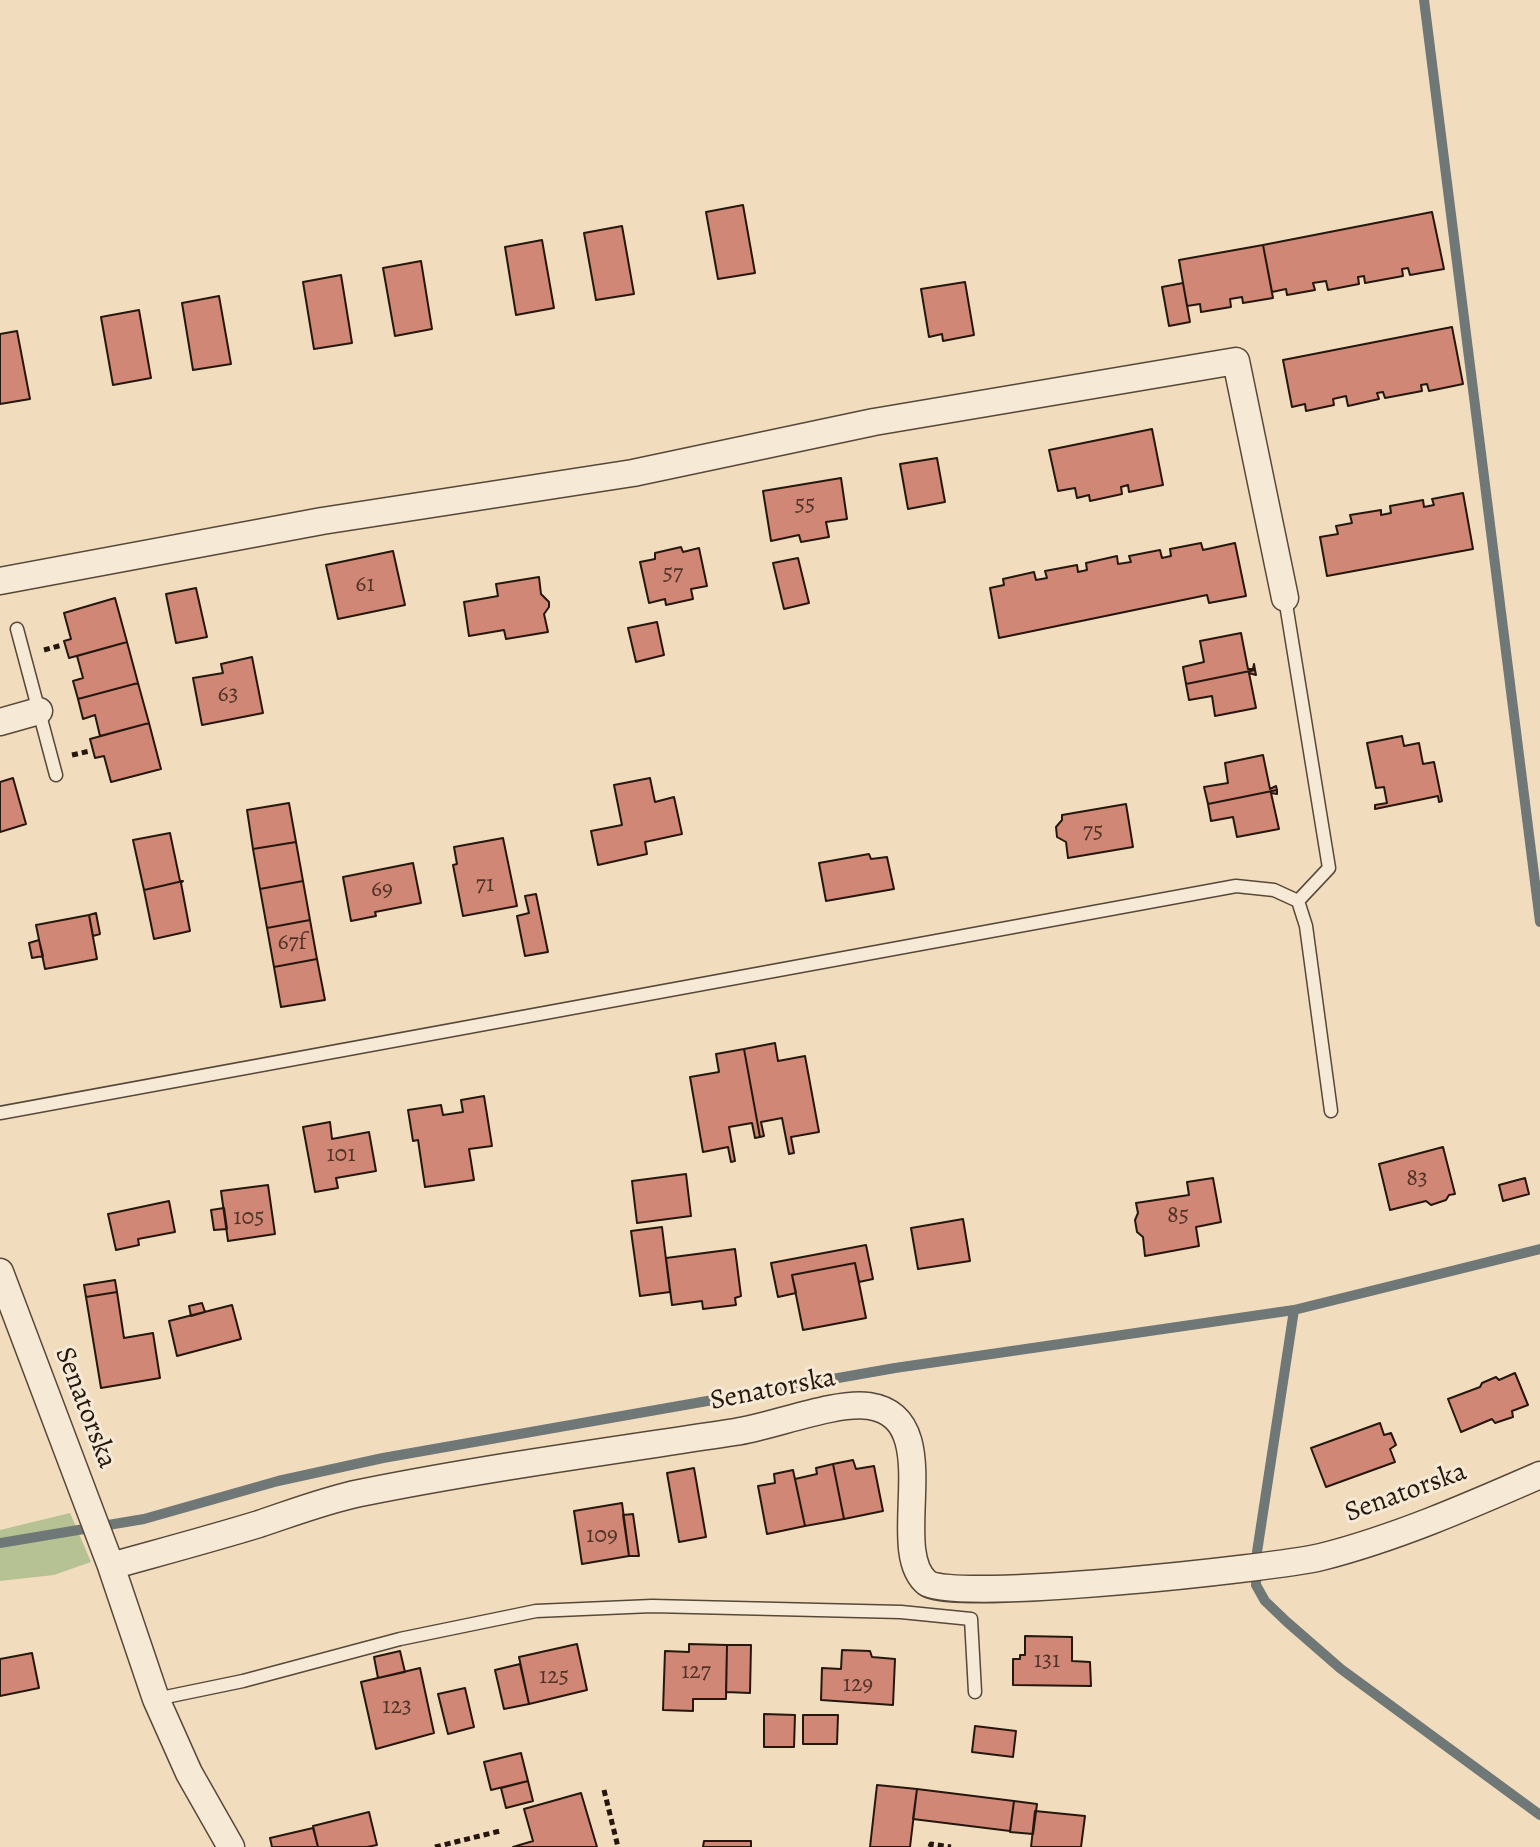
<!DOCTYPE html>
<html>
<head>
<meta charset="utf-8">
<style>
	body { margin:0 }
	canvas { display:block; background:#f1ddbe }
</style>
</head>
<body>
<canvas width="1540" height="1847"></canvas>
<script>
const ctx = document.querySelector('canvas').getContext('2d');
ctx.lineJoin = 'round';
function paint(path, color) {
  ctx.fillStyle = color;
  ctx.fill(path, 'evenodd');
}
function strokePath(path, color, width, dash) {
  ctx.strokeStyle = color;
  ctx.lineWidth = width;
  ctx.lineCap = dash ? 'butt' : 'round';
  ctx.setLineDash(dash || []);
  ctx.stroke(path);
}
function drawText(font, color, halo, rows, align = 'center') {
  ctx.font = font + ' Alegreya,serif';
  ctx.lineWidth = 6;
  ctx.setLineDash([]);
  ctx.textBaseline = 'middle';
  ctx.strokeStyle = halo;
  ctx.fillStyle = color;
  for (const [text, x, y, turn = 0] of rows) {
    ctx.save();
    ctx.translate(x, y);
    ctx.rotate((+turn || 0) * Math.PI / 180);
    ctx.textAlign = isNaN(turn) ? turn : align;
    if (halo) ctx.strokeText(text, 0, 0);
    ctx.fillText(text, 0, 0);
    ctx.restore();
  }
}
paint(new Path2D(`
	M70,1513l21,49 -37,13 -54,6v-51z`), '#b7c294');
strokePath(new Path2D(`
	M1424,0l116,922
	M1294,1310l-37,242 -1,33 9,16 22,21 54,47 199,146
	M0,1543l144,-24 134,-38 105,-23 512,-90 399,-58 246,-61`), '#6f7877', 10);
const building = new Path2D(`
	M743,205l12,68 -37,6 -12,-67z
	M1432,212l12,57 -34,6 -2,-7 -6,1 1,7 -38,7 -1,-7 -6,1 1,7 -31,6 -2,-9 -13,2 2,7 -28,5 -1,-6 -14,3 -9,-47z
	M622,226l12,68 -38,6 -12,-67z
	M542,240l12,68 -38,7 -11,-68z
	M1263,245l10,53 -30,5 -1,-6 -12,2 1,8 -30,5 -1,-8 -13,2 -8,-46z
	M421,261l11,68 -37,7 -12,-68z
	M341,275l11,68 -38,6 -11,-67z
	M965,282l9,53 -31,6 -1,-7 -13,3 -8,-48z
	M1183,283l7,39 -21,4 -7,-39z
	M219,296l12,68 -38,6 -11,-67z
	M139,310l12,68 -38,7 -12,-68z
	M1452,327l11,57 -34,7 -2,-7 -6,1 1,6 -37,7 -2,-6 -6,1 2,6 -31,7 -2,-10 -13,3 1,6 -28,6 -1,-7 -13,3 -9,-47z
	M17,331l13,68 -30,5v-70z
	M1152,429l11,56 -34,7 -1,-7 -7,2 1,7 -32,7 -1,-6 -12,3 -2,-10 -17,3 -9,-41z
	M937,458l8,44 -37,7 -8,-45z
	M841,478l6,41 -21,3 3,15 -28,5 -2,-7 -28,6 -8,-50z
	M1463,493l10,56 -146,27 -7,-39 18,-3 -2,-8 16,-3 -2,-8 31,-5v5l10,-2 -1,-7 33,-6 1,7 10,-2 -2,-6z
	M1201,543l2,7 32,-7 11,53 -37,7 -2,-8 -208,43 -9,-50 14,-3 -1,-6 31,-7 2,8 11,-2 -2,-7 32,-6 1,7 9,-2 -1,-7 31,-7 1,8 13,-2 -2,-6 31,-6 2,8 9,-2 -1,-7z
	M681,547l2,5 16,-4 8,38 -16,3 2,10 -27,6 -1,-6 -16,4 -9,-41 15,-3v-6z
	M393,551l12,54 -67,14 -12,-54z
	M798,558l11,45 -25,6 -11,-46z
	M539,577l2,17 8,8v5l-5,7 4,18 -42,7 -2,-9 -35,6 -5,-34 34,-6 -2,-12z
	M196,588l11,49 -31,6 -10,-49z
	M115,598l12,44 -58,16 -5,-17 7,-2 -7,-26z
	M657,622l7,33 -28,7 -8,-34z
	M1241,633l7,36h5l1,-5 1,6 -69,14 -3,-17 21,-5 -4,-21z
	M127,642l11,41 -60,16 -5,-18 10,-3 -6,-22z
	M252,657l11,56 -61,12 -9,-47 30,-5 -2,-9z
	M1255,670l1,5 -7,-2 7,35 -41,8 -3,-20 -23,4 -3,-16z
	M138,683l11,40 -49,13 -5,-21 -12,4 -5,-20z
	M149,723l12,46 -50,13 -7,-26 -9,2 -5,-19z
	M1402,736l2,10 15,-3 4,21 11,-2 8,39 -3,1 -1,-6 -63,13v-4l12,-2 -3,-16 -8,1 -9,-45z
	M1263,755l7,34 6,-3 1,4 -69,14 -4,-17 24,-4 -3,-20z
	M13,778l13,46 -26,8v-50z
	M650,778l5,24 19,-5 8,37 -37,8 2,12 -49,11 -7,-34 31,-6 -8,-40z
	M1277,790v4l-6,-1 8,36 -42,8 -4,-20 -22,4 -3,-17z
	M289,803l7,39 -43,7 -6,-39z
	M1126,804l7,43 -65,11 -2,-16 -9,-5 -1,-10 6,-7v-5z
	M170,833l10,48h3l-39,9 -11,-50z
	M503,838l14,68 -54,10 -10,-51 4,-1 -3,-17z
	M296,842l7,39 -43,8 -7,-40z
	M869,854l2,5 16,-2 7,32 -68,12 -7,-38z
	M413,863l8,40 -46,9 1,4 -25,5 -8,-44z
	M183,881l-2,2 9,48 -36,8 -10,-49z
	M303,881l7,39 -43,8 -7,-39z
	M536,894l12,58 -23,4 -8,-40 12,-3 -4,-17z
	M96,913l4,21 -7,2 -4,-21z
	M89,915l8,44 -52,10 -9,-44z
	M310,920l7,39 -43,8 -7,-39z
	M39,940l4,16 -11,2 -3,-15z
	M317,959l8,41 -44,7 -7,-40z
	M775,1043l3,18 27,-5 14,76 -28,5 3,16 -5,1 -7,-36 -21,4 3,14 -4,1 -16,-88z
	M744,1049l16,88 -5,1 -3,-15 -23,4 6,34 -4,1 -3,-15 -25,5 -13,-75 29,-5 -3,-18z
	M484,1096l8,50 -23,3 5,31 -49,7 -7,-47 -5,1 -5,-31 33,-5 2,10 20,-3 -2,-12z
	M330,1122l2,17 37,-7 7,39 -40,7 2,10 -23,4 -12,-65z
	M1443,1147l12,47 -6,1 -3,5 -15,5 -5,-4 -36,9 -11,-46z
	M686,1174l5,42 -54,7 -5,-42z
	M1213,1178l8,44 -25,5 3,19 -54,10 -2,-19 -6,-5 -2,-12 3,-7 -2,-10 53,-8 -2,-13z
	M1525,1178l4,16 -26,7 -4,-16z
	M268,1185l7,49 -47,7 -7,-50z
	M169,1201l6,31 -37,7 1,6 -23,5 -8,-36z
	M224,1208l3,21 -13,1 -3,-20z
	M963,1219l7,42 -52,8 -7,-41z
	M662,1227l8,65 -30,4 -9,-65z
	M866,1245l7,34 -14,3 -4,-19 -63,12 4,18 -18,4 -7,-34z
	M735,1249l6,47 -6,2 1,7 -33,4 -1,-8 -30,4 -6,-47z
	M855,1263l11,55 -63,12 -11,-55z
	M115,1280l2,12 -31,5 -2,-12z
	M117,1292l7,46 29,-5 7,45 -59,10 -15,-91z
	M202,1303l3,9 -14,4 -2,-10z
	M232,1305l9,34 -64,17 -8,-35z
	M1515,1373l13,32 -16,6 1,6 -18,6 -3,-4 -31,13 -13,-33 32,-12 2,-4 14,-6 3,3z
	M1380,1423l4,12 7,-2 5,12 -6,4 5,13 -69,25 -15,-39z
	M853,1460l3,9 18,-3 9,45 -39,8 -11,-55z
	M833,1464l11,55 -39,7 -10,-47 22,-5 -1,-6z
	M694,1468l12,69 -27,5 -12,-69z
	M793,1470l12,56 -38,8 -9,-48 17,-3 -1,-9z
	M622,1503l7,53 -47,8 -8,-53z
	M633,1514l6,42h-10l-6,-41z
	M1025,1636l47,1v24l18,1 1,24 -78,-1v-26h7v-4h5z
	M577,1644l10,46 -58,14 -10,-47z
	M689,1644l38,1 -1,54h-33v12l-30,-1 2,-59 24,1z
	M727,1645h24l-1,48 -24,-1z
	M842,1650l28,1 2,6 23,2 -2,46 -72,-5 1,-32 19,1z
	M400,1651l5,21 -27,6 -4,-21z
	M32,1653l7,35 -39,8v-37z
	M520,1664l9,40 -25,5 -9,-39z
	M420,1668l14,65 -58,16 -15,-67z
	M465,1688l9,39 -26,7 -10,-40z
	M764,1714l31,1 -1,32h-30z
	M803,1715h35l-1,29h-34z
	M975,1726l41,5 -3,26 -41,-5z
	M521,1753l7,28 -37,9 -7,-28z
	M528,1781l5,20 -27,7 -5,-20z
	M877,1785l40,4 -7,58h-40z
	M917,1789l97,12 -4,30 -97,-12z
	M581,1793l16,54h-84l20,-6 -9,-32z
	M1014,1801l23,3 -4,30 -23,-2z
	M1035,1811l50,5 -4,31h-50z
	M369,1812l8,33 -10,2h-49l-5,-21z
	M313,1828l5,19h-46l-2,-9z
	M704,1841h47v6h-48z`);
paint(building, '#d18775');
strokePath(building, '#25170d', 2);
const lane = new Path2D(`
	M1285,598l44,270 -31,33
	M17,629l39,146
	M0,1113l1236,-227 38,4 24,11 8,25 25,185
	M156,1699l87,-18 157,-42 136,-28 116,-5 249,6 70,7 4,73`);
const street = new Path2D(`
	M0,581l322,-60 311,-48 241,-51 362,-61 49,237
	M0,722l39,-11
	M0,1272l111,294 45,133 33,74 42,74
	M111,1566c50,-14 99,-27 148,-42 33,-11 67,-24 101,-31 124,-25 250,-42 375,-61 36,-5 100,-31 134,-26 80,12 16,143 58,177 25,20 349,-15 394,-26 75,-19 148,-51 219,-82`);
strokePath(lane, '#584839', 15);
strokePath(street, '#584839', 29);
strokePath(new Path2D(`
	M44,650l18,-5
	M72,755l18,-4
	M604,1790l14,57
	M435,1847l65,-16
	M930,1847l1,-3 20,3`), '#25170d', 5, [6, 4]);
strokePath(lane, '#f6e9d5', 12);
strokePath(street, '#f6e9d5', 26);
drawText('24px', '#503327', null, [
	["55",805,505],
	["57",673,574],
	["61",365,585],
	["63",228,695],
	["75",1093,832],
	["71",485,885],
	["69",382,890],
	["67f",292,943],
	["101",341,1155],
	["83",1417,1179],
	["85",1178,1216],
	["105",249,1218],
	["109",602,1536],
	["131",1047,1661],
	["127",696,1672],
	["125",554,1677],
	["129",858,1685],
	["123",397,1707]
]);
drawText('28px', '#25170d', '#f6e9d5', [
	["Senatorska",773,1390,-11],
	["Senatorska",85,1408,69],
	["Senatorska",1406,1493,-20]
]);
</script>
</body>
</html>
